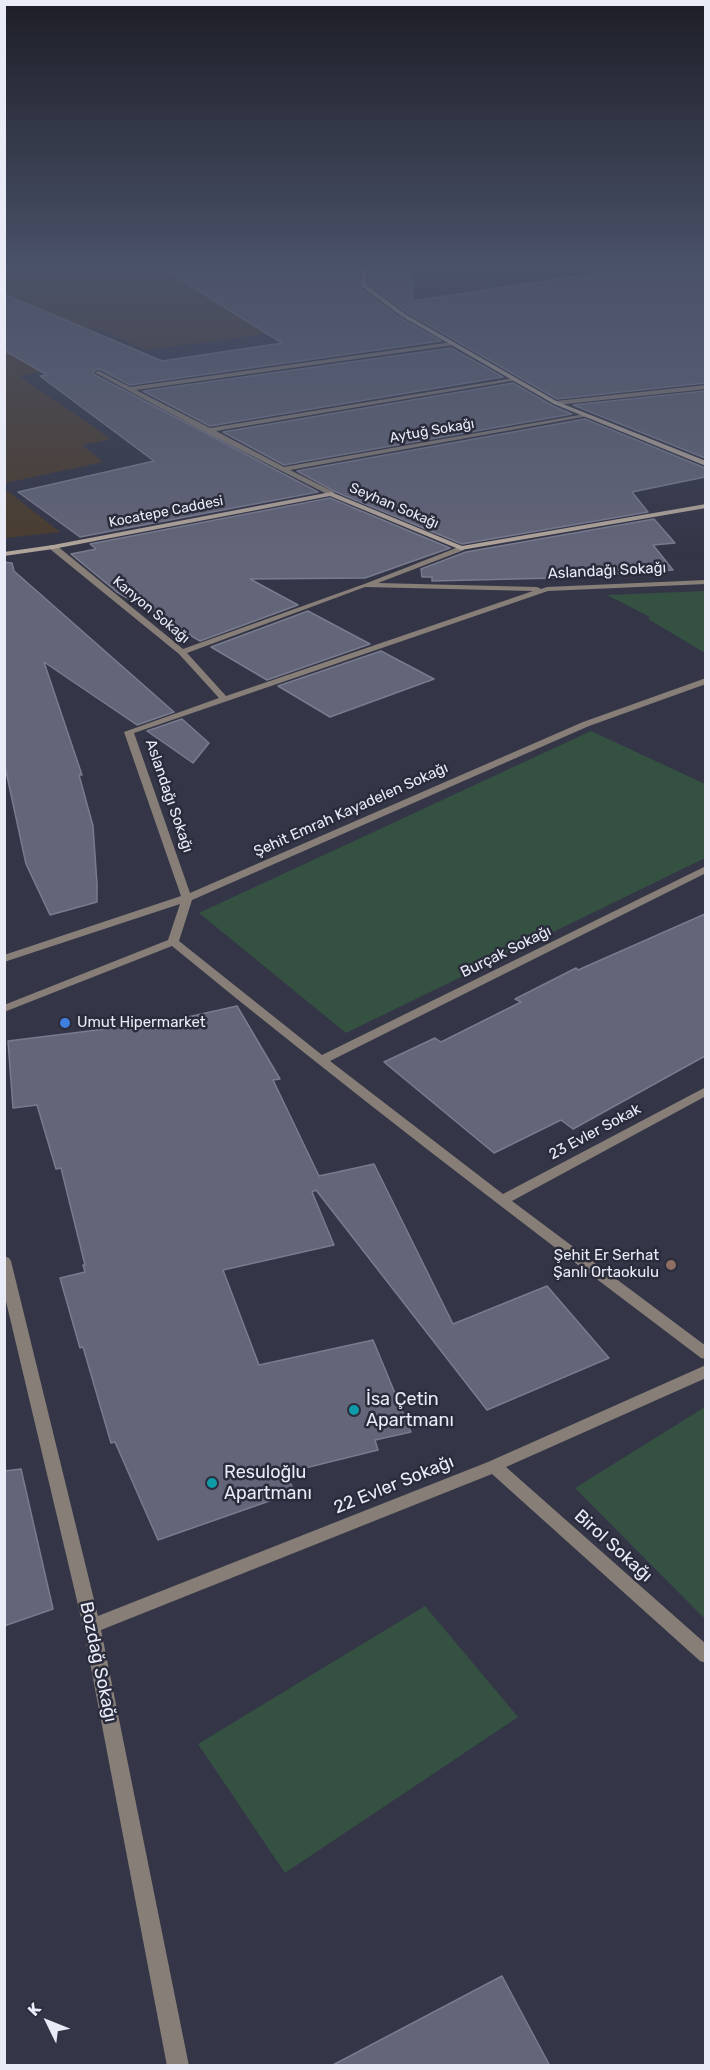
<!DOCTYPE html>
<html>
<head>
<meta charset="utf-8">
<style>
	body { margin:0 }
	#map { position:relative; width:710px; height:2070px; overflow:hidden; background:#343647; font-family:Rubik,sans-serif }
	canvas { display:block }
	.frame { position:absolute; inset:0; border:6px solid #e9ebf6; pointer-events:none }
	.north { position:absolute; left:18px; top:1992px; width:60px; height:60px; -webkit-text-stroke:4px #2a2c3c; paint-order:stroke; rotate:313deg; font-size:16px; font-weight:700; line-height:24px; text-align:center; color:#e9ebf6 }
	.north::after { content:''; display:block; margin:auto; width:21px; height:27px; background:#e9ebf6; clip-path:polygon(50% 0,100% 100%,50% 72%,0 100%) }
</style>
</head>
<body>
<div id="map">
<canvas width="710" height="2070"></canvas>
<div class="frame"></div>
<div class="north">K</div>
</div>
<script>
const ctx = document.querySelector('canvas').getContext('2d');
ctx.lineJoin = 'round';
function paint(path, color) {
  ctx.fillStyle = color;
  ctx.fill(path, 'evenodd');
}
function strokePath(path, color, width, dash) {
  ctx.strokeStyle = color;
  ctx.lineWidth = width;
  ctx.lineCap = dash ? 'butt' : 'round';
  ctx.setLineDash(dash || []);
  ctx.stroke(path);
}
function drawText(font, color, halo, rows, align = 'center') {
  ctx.font = font + ' Rubik,sans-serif';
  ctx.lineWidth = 5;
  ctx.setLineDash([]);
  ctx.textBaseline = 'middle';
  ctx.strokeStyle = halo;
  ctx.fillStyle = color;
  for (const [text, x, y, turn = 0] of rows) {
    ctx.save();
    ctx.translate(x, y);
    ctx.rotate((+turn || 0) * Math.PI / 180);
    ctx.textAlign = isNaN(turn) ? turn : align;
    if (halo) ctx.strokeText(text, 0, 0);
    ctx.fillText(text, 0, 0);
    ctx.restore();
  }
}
paint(new Path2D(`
	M4,265h332l6,22 51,30 -247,33 -46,-21 -76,-1 50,37 -55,11 92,63 -29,6 21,17 -98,21z
	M5,489l55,43 -55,6z`), '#4a3c2e');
paint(new Path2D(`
	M705,591v62l-57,-34 2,-2 -43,-22z
	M591,731l114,53v74l-359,175 -147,-120z
	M705,1407v212l-130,-131z
	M425,1606l93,111 -233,156 -87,-129z`), '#345142');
const building = new Path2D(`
	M157,265h201l3,24 39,29 41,23 -311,44 -30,-16 -6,1 -1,4 225,118 -238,45 -62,-45 136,-31 -114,-85 7,-1 -43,-25v-56l158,67 120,-18z
	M367,265h44l2,36 239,-36h53v118l-148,16 -151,-87 -37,-28z
	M451,348l52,29 -293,49 -67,-35z
	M513,383l40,23 19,8 -288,51 -61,-33z
	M705,391v67l-132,-53z
	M585,419l120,49v9l-73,15 16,20 -186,32 -126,-52 -39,-21z
	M330,498l120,50 -85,30 -115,1 48,26 -98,36 -83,-49 -46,-38 25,-5 -6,-5z
	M654,519l21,24 -22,2 20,25 -117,8 -124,3v-4h-10l-1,-8 45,-17z
	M4,562l8,1 2,8 160,141 -37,13 -93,-63 38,113h-3l14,51 4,58v18l-47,13 -24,-51 -22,-102z
	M308,611l62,33 -103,36 -56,-33z
	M381,651l53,28 -104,38 -52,-31z
	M182,719l27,24 -16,20 -46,-32z
	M705,914v142l-132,73 -12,-9 -67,33 -110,-91 51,-24 6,4 80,-40 -6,-3 61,-31 2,2z
	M237,1006l43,73 -7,1 46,96 55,-12 79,160 94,-38 62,72 -122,52 -171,-220 -4,2 22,53 -111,25 36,95 114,-25 38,92 -36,8 3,10 -93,23 10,19 -137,48 -43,-98 -4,1 -28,-96 -3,1 -20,-70 25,-6 -2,-7h2l-24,-97 -5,1 -19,-64 -24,3 -5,-67 162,-20z
	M21,1469l32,140 -49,17v-155z
	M502,1976l48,90h-219z`);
paint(building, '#636578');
strokePath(building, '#797b8f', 1.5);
paint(new Path2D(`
	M452,342l2,3 -318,45 74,38 304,-50 3,2 -301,51 68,36 301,-53 3,2 -298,54 44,22v4h-3l-126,-64 -111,-60 5,-1 31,16z
	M706,385v4l-150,16 -3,-2 3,-2z
	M50,545h6l127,104 184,-66 94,-37h3v4l-86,33 159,4 4,2 6,-2 159,-7v4l-158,7 -414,142 56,160 393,-171 123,-44v6l-117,42 -397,174 -13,41 143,114 384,-189v7l-376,188 173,133 203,-107v9l-194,105 194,145v13l-5,-1c-179,-135 -356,-270 -529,-412l-168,66v-7l164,-65 12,-36 -176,58v-7l177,-59 -57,-164 95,-34 -40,-44 -129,-105zM365,587l168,4 -307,105 -39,-43z
	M4,1256l5,2 2,3 87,355 390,-154 218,-97v13l-200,89 200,177v19l-6,-2 -208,-187 -391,156 88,436h-22l-84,-440 -79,-333z`), '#867e77');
paint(new Path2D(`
	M360,265h5l2,20 38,29 153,88 148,59v5l-152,-62 -153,-88 -39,-29z
	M331,492l131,54 244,-42v4l-245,42 -131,-54 -277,53 -49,7v-4l49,-7z`), '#b2a59b');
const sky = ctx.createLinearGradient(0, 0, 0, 555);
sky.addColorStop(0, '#1d1e27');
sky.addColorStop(0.48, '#4a5269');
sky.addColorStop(1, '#4a526900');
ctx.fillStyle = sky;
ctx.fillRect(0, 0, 710, 555);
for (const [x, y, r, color] of [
	[65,1023,6,"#3f7fe0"],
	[671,1265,6,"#8d6e63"],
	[354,1410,6,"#0f9aa8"],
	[212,1483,6,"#0f9aa8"]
]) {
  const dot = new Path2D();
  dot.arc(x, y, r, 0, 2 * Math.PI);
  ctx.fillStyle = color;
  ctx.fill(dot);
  strokePath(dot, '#2a2c3c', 2);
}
drawText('14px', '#e9ebf6', '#2a2c3c', [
	["Aytuğ Sokağı",432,431,-10],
	["Seyhan Sokağı",394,506,23],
	["Kocatepe Caddesi",166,512,-11],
	["Kanyon Sokağı",151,610,40]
]);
drawText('15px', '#e9ebf6', '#2a2c3c', [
	["Aslandağı Sokağı",607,571,-3],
	["Aslandağı Sokağı",169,796,71],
	["Şehit Emrah Kayadelen Sokağı",351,810,-24],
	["Burçak Sokağı",506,952,-26],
	["23 Evler Sokak",595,1132,-28]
]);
drawText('15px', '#e9ebf6', '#2a2c3c', [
	["Umut Hipermarket",77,1023],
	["Şehit Er Serhat",659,1256,"right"],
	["Şanlı Ortaokulu",659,1273,"right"]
], 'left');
drawText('18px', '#e9ebf6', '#2a2c3c', [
	["İsa Çetin",366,1400],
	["Apartmanı",366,1421],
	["Resuloğlu",224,1473],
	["Apartmanı",224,1494]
], 'left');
drawText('18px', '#e9ebf6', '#2a2c3c', [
	["22 Evler Sokağı",394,1485,-22],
	["Birol Sokağı",613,1546,42],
	["Bozdağ Sokağı",98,1662,78]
]);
</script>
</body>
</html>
